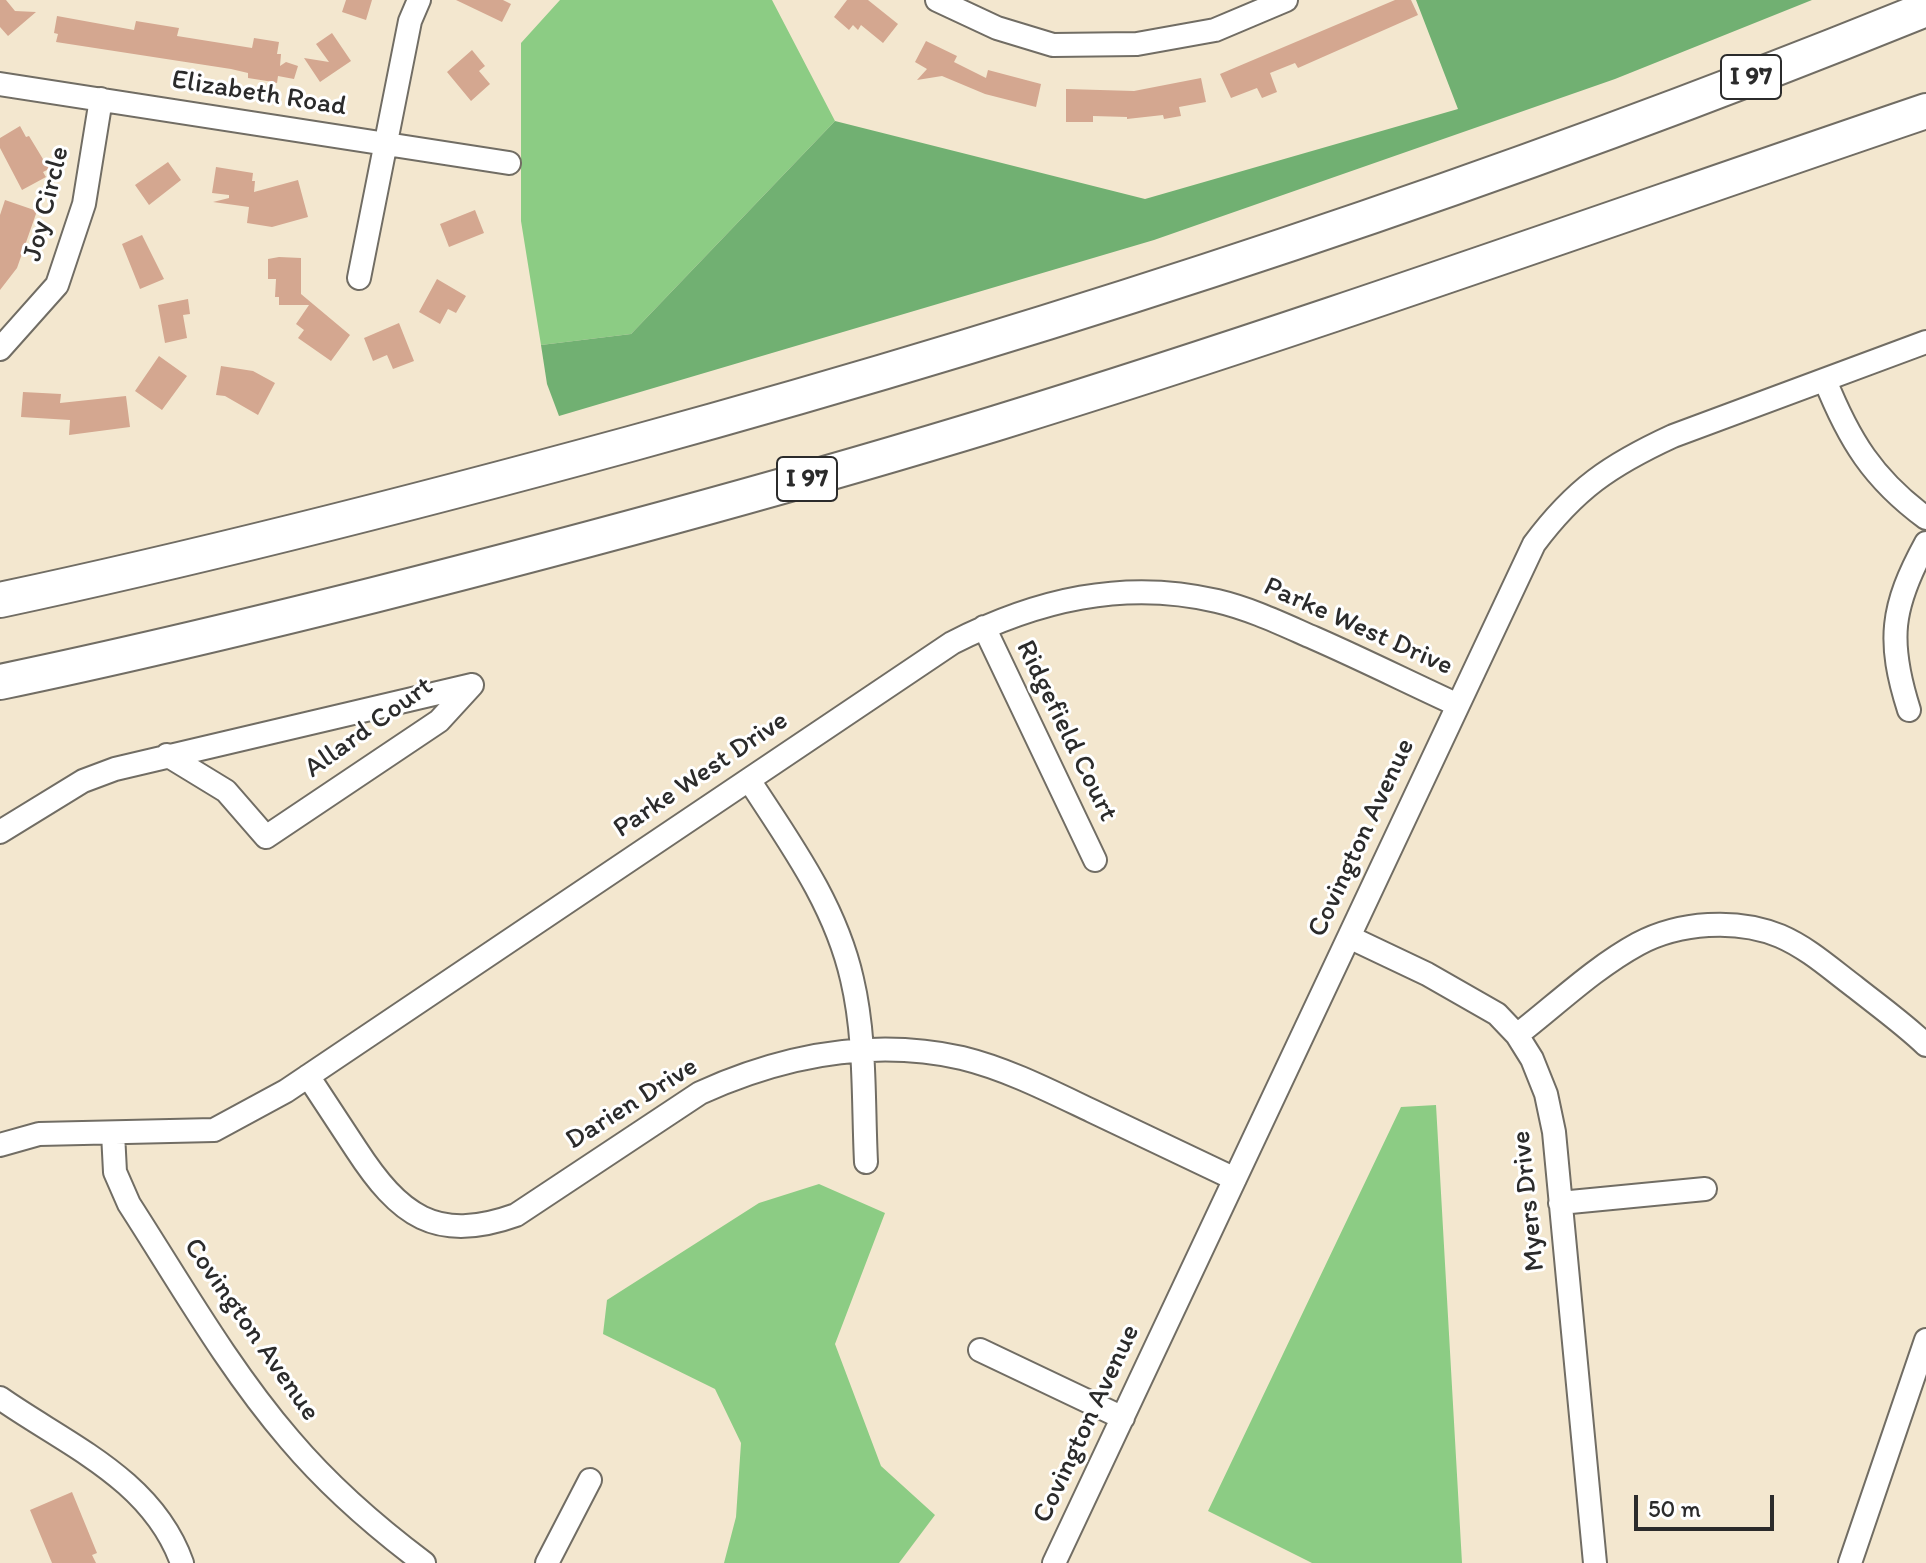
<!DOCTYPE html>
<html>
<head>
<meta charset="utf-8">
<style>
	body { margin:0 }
	#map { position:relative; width:1926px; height:1563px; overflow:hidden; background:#f3e7cf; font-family:Itim,sans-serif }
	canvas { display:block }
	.scale { position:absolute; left:1634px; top:1495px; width:140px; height:36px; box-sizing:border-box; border:4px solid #2b2b2b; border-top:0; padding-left:10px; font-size:24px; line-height:28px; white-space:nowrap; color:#2b2b2b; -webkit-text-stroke:6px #fff; paint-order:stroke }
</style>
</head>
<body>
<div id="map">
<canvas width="1926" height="1563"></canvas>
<div class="scale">50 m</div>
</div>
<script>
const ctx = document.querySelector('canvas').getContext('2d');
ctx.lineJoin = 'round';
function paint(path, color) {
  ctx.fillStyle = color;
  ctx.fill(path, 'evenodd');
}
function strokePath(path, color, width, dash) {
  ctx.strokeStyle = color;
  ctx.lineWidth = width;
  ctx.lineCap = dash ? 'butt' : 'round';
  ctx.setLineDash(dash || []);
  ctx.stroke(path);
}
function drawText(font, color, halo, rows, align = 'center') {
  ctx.font = font + ' Itim,sans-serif';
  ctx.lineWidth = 6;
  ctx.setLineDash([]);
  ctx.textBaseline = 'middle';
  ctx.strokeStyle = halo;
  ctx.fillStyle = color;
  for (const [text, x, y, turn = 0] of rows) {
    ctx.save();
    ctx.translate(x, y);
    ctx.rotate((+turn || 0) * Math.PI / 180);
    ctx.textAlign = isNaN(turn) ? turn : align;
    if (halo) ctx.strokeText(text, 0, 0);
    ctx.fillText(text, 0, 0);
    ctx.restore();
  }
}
paint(new Path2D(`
	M560,0h212l63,121 -204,213 -90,11 -20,-124v-178z
	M1436,1105l26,458h-150l-104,-52 193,-404z
	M819,1184l66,29 -50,131 46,122 54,49 -36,48h-175l12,-46 5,-74 -26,-54 -112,-55 4,-34 152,-97z`), '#8ccc84');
paint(new Path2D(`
	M1416,0h396l-197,79 -461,161 -595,176 -12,-32 -6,-39 90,-11 204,-213 310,78 313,-90z`), '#71b072');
paint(new Path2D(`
	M0,0h6l9,11 21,1 -28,24 -8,-9z
	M346,0h26l-6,20 -24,-8z
	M456,0h47l8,4 -9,18z
	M847,0h21l30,24 -15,19 -22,-18 -3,5 -5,-5 -4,5 -15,-13z
	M1395,0h16l7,15 -120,53 -3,-5 -25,10 7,19 -15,6 -5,-10 -26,10 -11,-24z
	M57,16l77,14 2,-9 43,7 -2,8 75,12 2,-10 25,4 -2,12h4l-1,12 6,-4 12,4 -4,13 -16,-3 -1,7 -10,-2 -19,-3v-5l-17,-4 -175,-27 2,-8 -4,-1z
	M332,33l19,28 -31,21 -16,-24 25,4 -13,-18z
	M926,41l31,15 -3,6 32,16 2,-8 53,14 -5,23 -51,-13 -43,-18 -25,4 10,-11 -12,-7z
	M472,50l13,16 -6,5 11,13 -19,17 -24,-29z
	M1201,78l5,24 -27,5 2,9 -17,3 -1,-4 -36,4v-2l-34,-1v6h-27v-33l68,2z
	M20,126l6,11 3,-1 20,33 -6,3 3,5 -24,13 -22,-42v-10z
	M168,162l13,18 -32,25 -14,-20z
	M216,167l37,6 -1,8h3l-1,11 44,-12 10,37 -36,10 -25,-4 2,-16 -36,-5 16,-4v-3l-17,-2z
	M5,200l32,11 -20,57 -17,22v-75z
	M475,210l9,23 -35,14 -9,-23z
	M142,235l22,44 -24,10 -18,-45z
	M279,257l22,1v36l49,41 -19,26 -33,-23 6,-8 -8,-6 13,-19h-30v-8h-4l1,-18h-8v-20z
	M437,279l29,17 -10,17 -8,-4 -8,15 -21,-12z
	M188,299l2,15 -7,1 4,23 -22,5 -7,-38z
	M399,323l15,38 -21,8 -6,-14 -14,6 -9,-23z
	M159,356l28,20 -25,34 -27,-19z
	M221,366l32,5 22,12 -17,32 -33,-19 -9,-1z
	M23,392l38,2 -1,9 66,-7 4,31 -61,8 1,-15 -49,-3z
	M72,1492l25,61 -5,2 4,8h-44l-22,-53z`), '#d4a790');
const minor = new Path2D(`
	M937,0l60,28 56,17 84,-1 78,-14 71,-30
	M0,84l509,79
	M359,278l51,-257 9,-21
	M0,349l57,-64 27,-81 17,-105
	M1825,380c24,60 48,99 101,138
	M984,627l111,233
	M1909,710c-22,-69 -18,-103 17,-167
	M167,755l59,36 40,46 173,-116 33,-36
	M749,780c41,63 86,124 103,199 14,59 11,123 14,183
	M0,832l83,-51 32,-12 357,-84
	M1349,937l78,37 70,40 20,21 15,24 14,35 8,38 41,431
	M1517,1035c39,-30 77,-67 121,-91 41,-22 99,-26 142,-8 28,12 51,33 75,51 24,19 49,37 71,58
	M308,1076c16,24 32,49 48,73 43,66 80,95 160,66l184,-122c82,-37 172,-55 262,-35 45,11 88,33 130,53 47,22 95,45 143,68
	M113,1133l2,39 14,32c51,79 99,164 161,236 39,46 86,87 134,123
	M0,1145l39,-11 175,-4 72,-39 666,-448c84,-43 172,-64 265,-42 34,8 65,23 97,37 48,21 96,45 144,67
	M1560,1203l145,-14
	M980,1350l143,68
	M0,1398c67,47 152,81 182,165
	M547,1563l43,-83
	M1054,1563l480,-1019c41,-55 76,-79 139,-108l253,-94
	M1850,1563l76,-223`);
const highway = new Path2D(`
	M0,600c211,-45 421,-99 630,-156 439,-120 874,-264 1296,-435
	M0,682c125,-26 250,-56 374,-87 209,-53 417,-109 623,-172 312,-96 620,-207 929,-312`);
strokePath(minor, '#716d64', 26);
strokePath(highway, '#716d64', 38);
strokePath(minor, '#fff', 22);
strokePath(highway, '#fff', 34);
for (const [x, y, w] of [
	[1751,77,60],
	[807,479,60]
]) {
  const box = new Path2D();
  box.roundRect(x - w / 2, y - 22, w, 44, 6);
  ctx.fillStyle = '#fff';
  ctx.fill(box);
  strokePath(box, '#2b2b2b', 2);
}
drawText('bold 26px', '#2b2b2b', null, [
	["I 97",1751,77],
	["I 97",807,479]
]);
drawText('28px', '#2b2b2b', '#fff', [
	["Elizabeth Road",259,94,9],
	["Joy Circle",47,204,-76],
	["Parke West Drive",1358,627,24],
	["Allard Court",369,728,-36],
	["Ridgefield Court",1066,731,64],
	["Parke West Drive",701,775,-34],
	["Covington Avenue",1362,838,-65],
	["Darien Drive",632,1104,-32],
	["Myers Drive",1529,1201,-96],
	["Covington Avenue",251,1330,55],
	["Covington Avenue",1087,1424,-65]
]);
</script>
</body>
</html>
